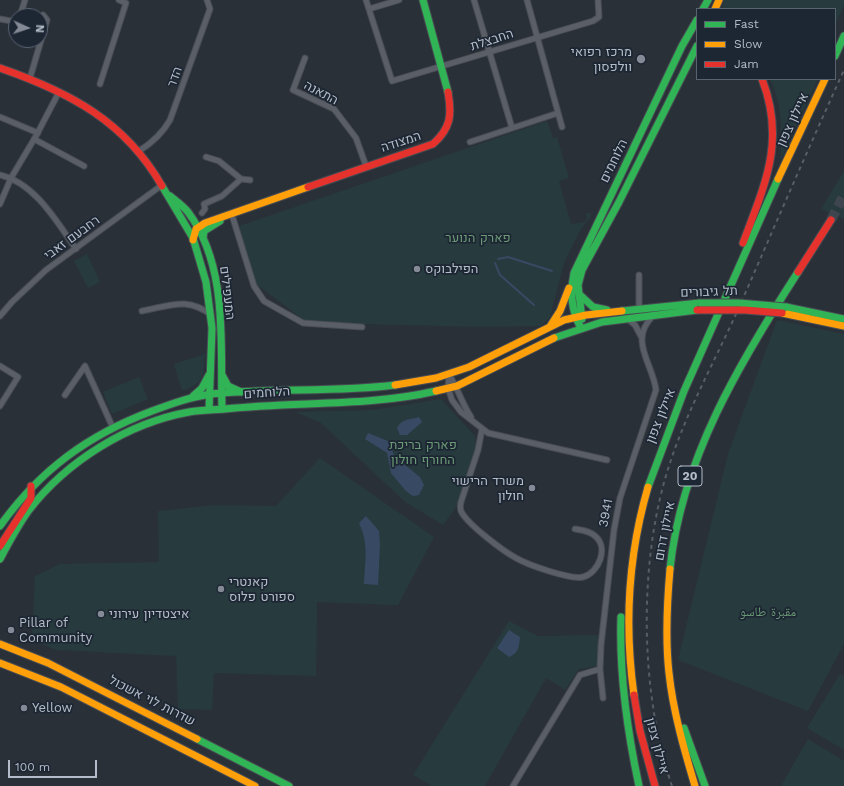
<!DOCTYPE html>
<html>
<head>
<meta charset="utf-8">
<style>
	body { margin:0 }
	#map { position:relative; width:844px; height:786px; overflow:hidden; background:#2a3038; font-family:"Work Sans",sans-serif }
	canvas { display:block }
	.legend { position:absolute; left:696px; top:8px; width:140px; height:72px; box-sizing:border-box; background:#1d2633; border:1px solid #59626f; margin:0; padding:5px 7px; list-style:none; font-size:12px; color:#b4bcc9 }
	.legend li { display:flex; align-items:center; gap:8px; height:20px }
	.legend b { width:20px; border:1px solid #59626f }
	.north { position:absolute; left:8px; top:8px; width:40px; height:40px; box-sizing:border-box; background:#1d2633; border:1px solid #59626f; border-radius:50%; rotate:93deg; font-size:11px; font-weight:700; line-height:16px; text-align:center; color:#b4bcc9 }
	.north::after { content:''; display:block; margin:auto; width:14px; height:18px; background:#848b96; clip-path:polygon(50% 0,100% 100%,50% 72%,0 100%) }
	.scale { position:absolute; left:8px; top:760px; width:89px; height:18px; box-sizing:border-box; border:2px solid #b4bcc9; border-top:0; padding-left:5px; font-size:12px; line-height:14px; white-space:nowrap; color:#b4bcc9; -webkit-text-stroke:3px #1d2633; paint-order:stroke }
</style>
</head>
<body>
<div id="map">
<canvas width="844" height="786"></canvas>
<ul class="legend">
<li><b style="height:5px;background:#30b455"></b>Fast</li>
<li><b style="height:5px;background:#ff9f0a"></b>Slow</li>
<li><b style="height:5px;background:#e5322d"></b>Jam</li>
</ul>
<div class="north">N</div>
<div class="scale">100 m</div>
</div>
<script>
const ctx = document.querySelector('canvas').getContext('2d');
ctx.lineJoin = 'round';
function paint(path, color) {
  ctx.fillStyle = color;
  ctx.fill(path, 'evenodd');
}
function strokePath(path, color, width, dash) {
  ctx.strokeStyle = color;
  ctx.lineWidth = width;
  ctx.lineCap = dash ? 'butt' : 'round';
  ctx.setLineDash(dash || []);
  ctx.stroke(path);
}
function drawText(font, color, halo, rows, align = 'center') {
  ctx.font = font + ' "Work Sans","Noto Naskh Arabic",Heebo,sans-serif';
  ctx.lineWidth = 3.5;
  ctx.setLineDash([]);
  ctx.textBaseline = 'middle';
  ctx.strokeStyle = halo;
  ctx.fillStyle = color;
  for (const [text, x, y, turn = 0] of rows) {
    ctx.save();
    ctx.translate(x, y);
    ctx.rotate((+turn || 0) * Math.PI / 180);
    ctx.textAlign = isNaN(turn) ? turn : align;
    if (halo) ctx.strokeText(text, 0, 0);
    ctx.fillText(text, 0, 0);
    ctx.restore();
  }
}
paint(new Path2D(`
	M724,0h120v5l-9,20v-16h-113z
	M770,79h48l-38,83c2,-29 3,-56 -10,-83z
	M547,121l6,17 4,-1 12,41 -10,3 12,43 14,-2 2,-4 -1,-5h4l1,3 -12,16 -15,31 -14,54 -9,9 -61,1 -118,-3 -58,-4 -48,-36 -20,-57z
	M844,171v48l-23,-10z
	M87,254l13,28 -12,6 -14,-27z
	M777,320l67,14v310l-36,67 -130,-51 50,-206z
	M205,354c-1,22 0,29 -23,37l-8,-27z
	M139,377l9,22 -36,15 -9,-22z
	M441,399l34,37c4,17 -10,52 -17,68 -4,7 -10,14 -15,21l-39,-24 -83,-78 -25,-11 76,-2z
	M320,458l114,79 -36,68 -81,-3 -1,74 -102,-3 -2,37 -34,-1 -2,-53 -119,-6 -16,-6 -9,-8 3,-60 25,-12 99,-2 -1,-51 56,-6 62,1z
	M509,621l29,15 60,-1 -1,31 -18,3 -14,21 -19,-12 -61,108h-53l-19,-11z
	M840,674l4,2v74l-37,-22z
	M808,739l36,22v25h-63z`), '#273a3e');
paint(new Path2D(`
	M419,417l3,5 -15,13h-7l-3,-7c5,-10 13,-8 22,-11z
	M368,433l20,8 7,16 25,20 4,8 -5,10 -5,1 -3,-1 -6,-5 -14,-17 -4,-20 -22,-14z
	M366,516l13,15 1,14 -2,40 -14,-1c1,-23 5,-40 -5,-61z
	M509,630l11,7c-1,10 -1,16 -11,20l-12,-9z`), '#384963');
strokePath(new Path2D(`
	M498,259l10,-2 44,14
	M495,263l5,12 34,30`), '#384963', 2);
strokePath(new Path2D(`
	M831,220l13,-25`), '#3f454e', 10, [10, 5]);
const street = new Path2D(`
	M366,0l26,81 201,-60 6,-4 -1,-17
	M474,0l38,128
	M527,0l35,127
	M369,9l30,-9
	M20,16l5,-16
	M0,19l16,3
	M305,58l-12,32 41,19 22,29 10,28
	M30,78l17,-58 -4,-5
	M100,84l26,-81 -7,-3
	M0,117l38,16
	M34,139l50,27
	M470,142l88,-29
	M139,151c13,-8 23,-17 31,-31l40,-111 -3,-9
	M206,157l13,4 22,18 9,1
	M0,175c35,8 57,47 76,74
	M0,204l11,-26 25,-42 23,-44
	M202,213l3,-4 -1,-5 18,-8 19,-17
	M232,215l22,71 10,15 39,22 59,4
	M639,275v34
	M142,311c27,-5 46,-15 69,4
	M0,316l12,-14 34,-32 116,-85
	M627,318l8,7 7,13
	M0,366l18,11 -18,29
	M449,375l-1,13 4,12 9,12 27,21 119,27
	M449,375c9,13 13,29 22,42
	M65,395l20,-29 28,62
	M482,429l-4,21 -17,52c-1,4 -1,8 1,11 8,13 41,38 54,45 12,7 55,22 67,19 16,-4 26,-30 12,-41 -5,-5 -14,-6 -20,-7
	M603,698l-3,-29 1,-24 13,-115 6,-32 36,-108c-3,-26 -28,-50 -3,-74
	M513,786l67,-111 20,-6`);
const fast = new Path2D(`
	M423,0l25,92
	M703,9l5,-9
	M835,56l9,-20
	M162,186l31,52 13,44 6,46 -3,82
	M170,196c6,5 13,10 18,16 41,55 32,133 34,197
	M203,238l1,-7 16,-10
	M579,294l14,13 14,3
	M786,307l58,12
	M622,311l78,-8
	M582,319l-4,-34 4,-15 37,-68 78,-156
	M581,328c-10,-18 -11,-35 -7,-55l108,-227 15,-26
	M554,338l48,-16 95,-12
	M222,375l6,11 13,6
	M193,396l9,-8 7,-13
	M648,487l36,-96 94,-212
	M0,526c40,-56 88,-91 152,-115 19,-7 38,-14 59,-17 61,-7 123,-1 184,-9
	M0,559c9,-17 18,-34 29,-49 38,-49 99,-87 160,-98 12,-2 24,-2 36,-3 70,-8 142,-2 211,-18
	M670,569c11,-109 70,-207 128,-297
	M621,617c-2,58 6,113 18,169
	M684,728l21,58
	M197,739l92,47`);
const slow = new Path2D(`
	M715,9l4,-9
	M778,179l47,-100
	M193,240l3,-11 9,-6 103,-36
	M782,313l62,13
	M551,325l9,-14 9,-23
	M395,385l41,-7 33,-11 95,-47 22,-5 36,-4
	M436,391l21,-5 97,-48
	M670,569c-3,34 -5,69 -1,104 4,38 15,76 26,113
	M0,644l48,19 149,76
	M0,663l61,24 194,99
	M634,695c-10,-71 -6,-139 14,-208`);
const jam = new Path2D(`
	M0,68c69,24 125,53 162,118
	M308,187l125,-43c18,-16 19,-29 15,-52
	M743,243c22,-59 43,-102 19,-164
	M798,272l33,-52
	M0,546l31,-48v-12
	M634,695l6,36 15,55`);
strokePath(street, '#484c53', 7);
strokePath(fast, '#484c53', 9);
strokePath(slow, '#484c53', 9);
strokePath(jam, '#484c53', 9);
strokePath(street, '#5a5e66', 5);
strokePath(fast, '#30b455', 7);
strokePath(slow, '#ff9f0a', 7);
strokePath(jam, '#e5322d', 7);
strokePath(new Path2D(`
	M672,786c-33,-95 -34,-231 -1,-326 18,-54 47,-105 70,-157 34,-78 68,-156 103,-233`), '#595d64', 2, [4, 4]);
const fastBridge = new Path2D(`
	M700,303h38l48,4`);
const jamBridge = new Path2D(`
	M697,310h48l37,3`);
strokePath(fastBridge, '#484c53', 9, []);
strokePath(jamBridge, '#484c53', 9, []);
strokePath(fastBridge, '#30b455', 7);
strokePath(jamBridge, '#e5322d', 7);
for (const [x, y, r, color] of [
	[641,59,5,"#848b96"],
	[417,269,4,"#848b96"],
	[532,488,4,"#848b96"],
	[221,589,4,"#848b96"],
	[101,614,4,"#848b96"],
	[11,630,4,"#848b96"],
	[24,708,4,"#848b96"]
]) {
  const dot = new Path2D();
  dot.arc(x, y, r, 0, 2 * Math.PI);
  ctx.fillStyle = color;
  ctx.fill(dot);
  strokePath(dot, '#1d2633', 1.5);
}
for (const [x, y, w] of [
	[690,476,24]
]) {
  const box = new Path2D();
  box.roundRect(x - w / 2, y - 10, w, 20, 3);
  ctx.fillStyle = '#1d2633';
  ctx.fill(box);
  strokePath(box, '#b4bcc9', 1);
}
drawText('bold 12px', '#b4bcc9', null, [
	["20",690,476]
]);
drawText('13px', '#b4bcc9', '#1d2633', [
	["החבצלת",492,40,-18],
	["הדר",175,77,-70],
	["התאנה",321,93,28],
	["איילון צפון",793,120,-65],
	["המצודה",401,142,-18],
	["הלוחמים",614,161,-64],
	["רחבעם זאבי",72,238,-36],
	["תל גיבורים",709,292,-2],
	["המעפילים",227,293,83],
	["הלוחמים",267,393,-4],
	["איילון צפון",661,416,-68],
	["3941",606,513,-79],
	["איילון דרום",665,531,-79],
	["שדרות לוי אשכול",152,701,27],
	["איילון צפון",657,746,75]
]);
drawText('13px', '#b4bcc9', '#1d2633', [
	["מרכז רפואי",632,52,"right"],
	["וולפסון",632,67,"right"],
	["הפילבוקס",425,269],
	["משרד הרישוי",524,481,"right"],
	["חולון",524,496,"right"],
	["קאנטרי",229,582],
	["ספורט פלוס",229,597],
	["איצטדיון עירוני",109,614],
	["Pillar of",19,623],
	["Community",19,638],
	["Yellow",32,708]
], 'left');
drawText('13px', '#6b9a76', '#1d2633', [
	["פארק הנוער",478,238],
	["פארק בריכת",423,445],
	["החורף חולון",423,460],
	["مقبرة طاسو",768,612]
]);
</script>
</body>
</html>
